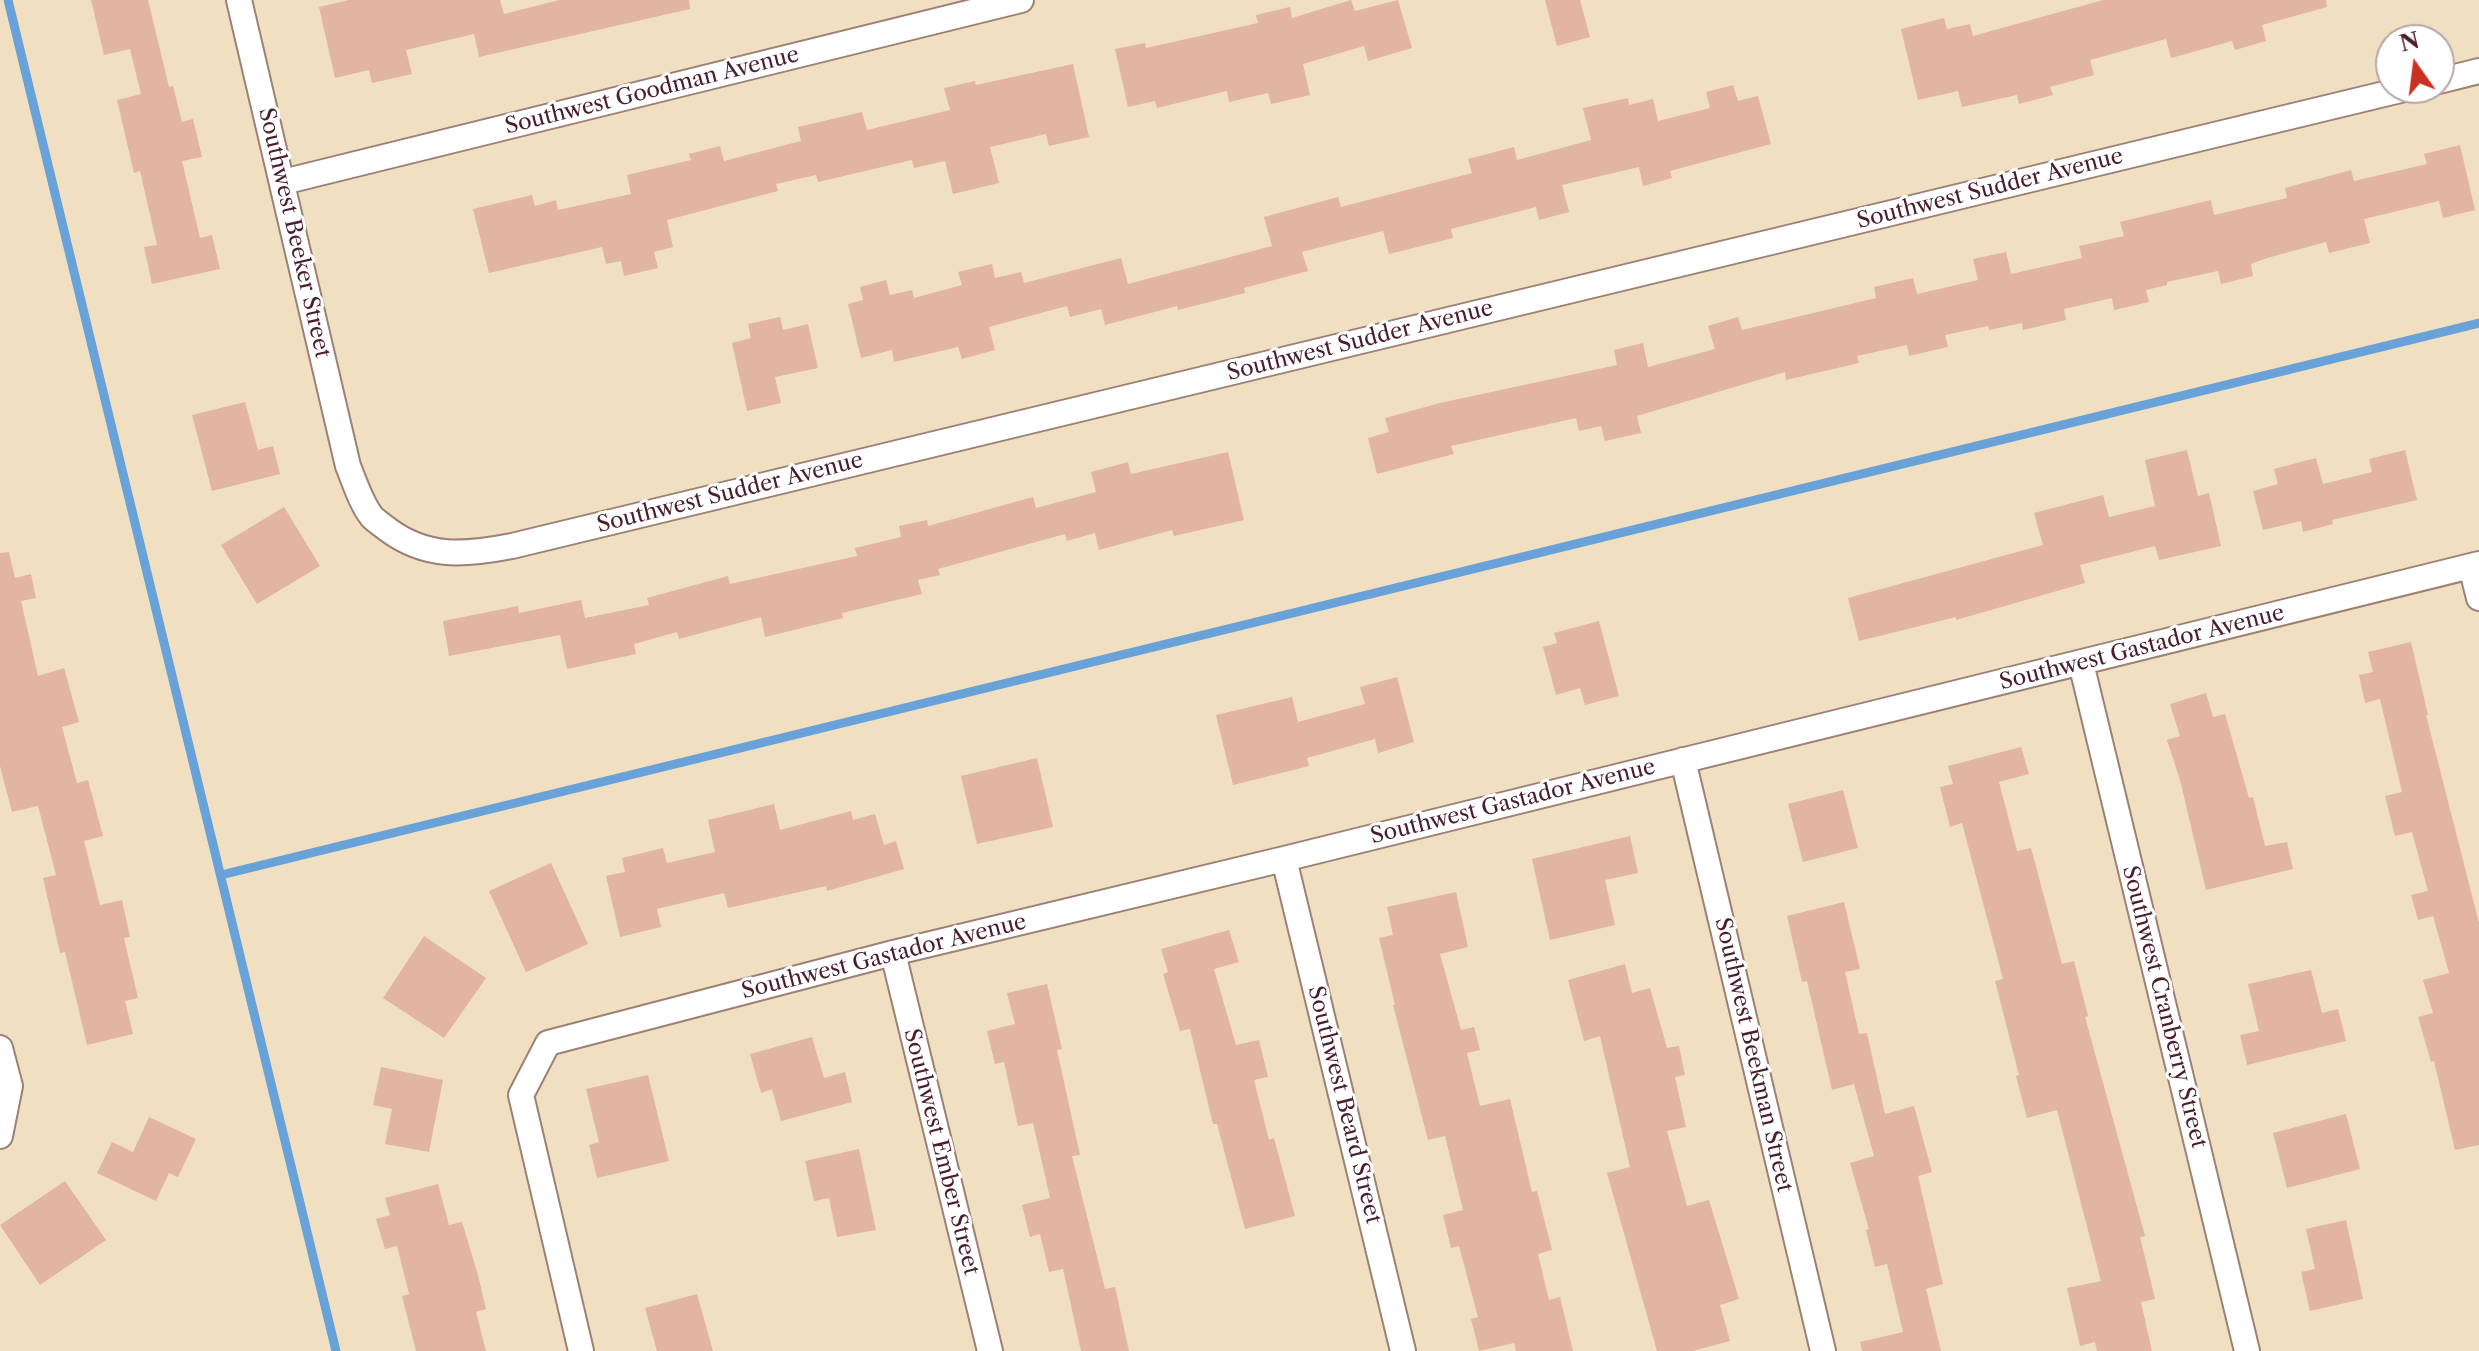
<!DOCTYPE html>
<html>
<head>
<meta charset="utf-8">
<style>
	body { margin:0 }
	#map { position:relative; width:2479px; height:1351px; overflow:hidden; background:#f0e0c1; font-family:"Libre Caslon Text",serif }
	canvas { display:block }
	.north { position:absolute; left:2375px; top:24px; width:80px; height:80px; box-sizing:border-box; background:#fff; border:2px solid #b7a5aa; border-radius:50%; rotate:346deg; font-size:22px; font-weight:700; line-height:32px; text-align:center; color:#4a1f2b }
	.north::after { content:''; display:block; margin:auto; width:28px; height:36px; background:#c8321e; clip-path:polygon(50% 0,100% 100%,50% 72%,0 100%) }
</style>
</head>
<body>
<div id="map">
<canvas width="2479" height="1351"></canvas>
<div class="north">N</div>
</div>
<script>
const ctx = document.querySelector('canvas').getContext('2d');
ctx.lineJoin = 'round';
function strokePath(path, color, width, dash) {
  ctx.strokeStyle = color;
  ctx.lineWidth = width;
  ctx.lineCap = dash ? 'butt' : 'round';
  ctx.setLineDash(dash || []);
  ctx.stroke(path);
}
function paint(path, color) {
  ctx.fillStyle = color;
  ctx.fill(path, 'evenodd');
}
function drawText(font, color, halo, rows, align = 'center') {
  ctx.font = font + ' "Libre Caslon Text",serif';
  ctx.lineWidth = 6;
  ctx.setLineDash([]);
  ctx.textBaseline = 'middle';
  ctx.strokeStyle = halo;
  ctx.fillStyle = color;
  for (const [text, x, y, turn = 0] of rows) {
    ctx.save();
    ctx.translate(x, y);
    ctx.rotate((+turn || 0) * Math.PI / 180);
    ctx.textAlign = isNaN(turn) ? turn : align;
    if (halo) ctx.strokeText(text, 0, 0);
    ctx.fillText(text, 0, 0);
    ctx.restore();
  }
}
strokePath(new Path2D(`
	M8,0l328,1351
	M221,875l2258,-552`), '#69a2d8', 9);
paint(new Path2D(`
	M91,0h57l21,87 4,-1 9,36 11,-3 9,38 -20,4 18,77 12,-3 8,34 -68,15 -8,-37 13,-2 -17,-74 -6,2 -17,-73 24,-6 -11,-45 -26,6z
	M349,0h151l4,14 55,-14h130l1,9 -211,48 -5,-23 -68,16 6,24 -40,9 -3,-13 -34,8 -16,-71z
	M1351,0l4,11 43,-11 14,48 -44,13 -4,-15 -61,18 7,31 -39,9 -3,-11 -39,9 -2,-11 -70,17 -2,-7 -27,6 -13,-58 30,-6 1,5 112,-25 -2,-8 34,-8 2,11z
	M1545,0h35l10,37 -33,9z
	M2103,0h223l1,7 -65,18 4,16 -31,9 -3,-9 -61,17 -5,-19 -76,21 4,15 -44,12 3,8 -34,9 -2,-9 -55,12 -4,-16 -40,9 -17,-71 43,-11 3,11 23,-5 3,12z
	M1073,64l16,73 -40,9 -3,-12 -56,13 9,36 -46,11 -8,-33 -31,7 -2,-8 -94,22 -2,-7 -40,9 2,7 -111,29 6,27 -19,5 4,16 -34,8 -3,-15 -15,3 -4,-17 -113,26 -16,-64 59,-14 3,11 21,-6 2,10 73,-16 -4,-19 64,-15 -2,-6 31,-8 4,15 77,-20 -3,-14 64,-15 5,18 83,-20 -6,-22 31,-7 1,4z
	M1733,85l5,16 20,-5 13,48 -101,27 2,7 -29,8 -4,-19 -77,18 7,27 -30,8 -3,-13 -85,22 2,9 -64,16 -6,-23 -81,21 6,19 -64,17 1,5 -67,17 -1,-4 -72,19 -4,-16 -31,8 -3,-11 -78,21 6,23 -33,9 -4,-12 -64,15 -2,-12 -31,8 -13,-54 15,-4 -3,-13 26,-7 4,15 22,-5 2,8 48,-13 -4,-13 34,-8 3,14 26,-6 3,11 97,-25 7,26 144,-38 -8,-29 74,-20 3,10 131,-34 -4,-14 46,-12 3,13 74,-20 -8,-32 45,-10 1,7 24,-6 5,22 52,-13 -4,-16z
	M2460,145l15,65 -32,8 -4,-17 -75,18 6,24 -41,10 -3,-11 -59,16 -16,6 2,12 -32,8 -3,-13 -51,11v3l-21,5 3,12 -35,8 -2,-12 -48,11 2,11 -43,10 -1,-7 -33,7 -1,-4 -43,9 3,12 -39,9 -2,-11 -50,11 2,7 -73,17 -1,-8 -148,44 4,17 -36,8 -4,-15 -22,5 -3,-13 -125,28 3,8 -77,20 -9,-36 21,-6 -4,-14 55,-15 177,-38 -3,-15 29,-7 5,24 67,-18 -7,-23 30,-9 4,13 134,-32 -2,-11 39,-9 4,16 61,-14 -5,-21 33,-7 5,22 71,-16 -3,-12 45,-10 -4,-14 91,-22 3,15 73,-17 -2,-10 66,-18 3,11 73,-17 -3,-10z
	M780,317l3,13 25,-6 10,44 -43,9 6,26 -34,8 -15,-68 19,-5 -3,-14z
	M245,402l13,48 15,-4 7,28 -68,17 -20,-76z
	M2187,450l11,46 11,-3 12,53 -62,14 -4,-14 -75,19 5,18 -129,37v-3l-97,24 -11,-43 195,-53 -9,-32 69,-18 6,22 46,-11 -10,-46z
	M2405,450l12,50 -85,20 1,4 -30,8 -2,-11 -38,9 -10,-39 25,-7 -4,-15 42,-11 7,26 49,-12 -3,-13z
	M1228,452l16,68 -70,16 -2,-6 -73,20 -4,-17 -28,8 -2,-7 -127,35 2,6 -22,5 4,14 -80,19 1,5 -78,19 -4,-20 -82,22 -2,-7 -43,12 2,10 -69,15 -7,-34 -111,21 -6,-35 75,-15 1,7 62,-13 4,18 64,-13 -2,-7 81,-22 2,8 127,-28 -2,-8 46,-11 -2,-11 28,-6 1,6 105,-29 3,11 60,-16 -5,-20 37,-10 3,12z
	M284,507l36,59 -63,38 -36,-59z
	M9,552l6,26 16,-4 5,24 -15,3 17,75 26,-8 15,54 -17,5 15,56 11,-3 15,56 -19,5 16,64 22,-5 8,37 -6,1 14,60 -13,3 8,33 -46,11 -22,-93 -5,1 -17,-75 13,-3 -18,-69 -26,6 -12,-46v-213z
	M1599,621l20,75 -34,9 -5,-17 -24,7 -13,-48 14,-4 -3,-10z
	M2411,642l17,73h-2l53,208v222l-24,5 -21,-89 -3,1 -13,-45 15,-4 -10,-33 26,-7 -16,-57 -15,4 -7,-25 17,-4 -16,-59 -17,4 -10,-40 17,-4 -22,-93 -15,4 -6,-28 14,-3 -5,-20z
	M1397,677l17,65 -36,11 -3,-14 -68,19 2,8 -76,19 -17,-70 76,-18 6,25 67,-18 -5,-17z
	M2206,693l7,24 12,-3 24,84 4,-1 12,49 22,-4 6,27 -87,21 -26,-110 -13,-40 13,-4 -10,-32z
	M2021,747l8,27 -30,8 18,69 14,-3 31,116 12,-3 14,55 -3,1 60,219 -5,1 15,62 -14,3 11,49h-55l-2,-9 -15,4 -13,-58 34,-7 -44,-171 -30,8 -11,-42 3,-1 -24,-94 8,-2 -41,-156 -12,4 -10,-40 13,-3 -5,-18z
	M1037,758l16,69 -76,17 -16,-68z
	M1843,790l15,58 -55,14 -15,-58z
	M774,804l6,26 71,-19 2,9 22,-6 9,31 12,-4 8,28 -77,22 -1,-5 -98,22 -4,-15 -67,16 4,18 -41,10 -14,-61 19,-4 -3,-14 41,-10 4,15 48,-11 -7,-32z
	M1630,836l8,37 -33,7 10,45 -65,15 -18,-81z
	M551,863l37,81 -62,28 -37,-81z
	M1456,892l12,55 -28,7 21,76 13,-3 6,23 -13,3 13,53 30,-7 22,93 5,-1 15,59 -14,4 11,46 11,-3 13,54h-57l-2,-8 -35,8 -8,-32 7,-2 -19,-71 -8,2 -8,-33 20,-5 -18,-74 -17,4 -35,-135h2l-16,-67 14,-3 -6,-28z
	M1844,902l16,67 -15,3 14,62 8,-1 18,81 29,-8 18,66 -14,4 25,108 -17,5 15,62h-79l-2,-9 43,-10 -16,-68 -12,3 -9,-37 3,-1 -19,-66 24,-7 -20,-72 -22,6 -25,-109 -5,1 -15,-66z
	M1229,930l10,32 -25,7 22,76 23,-5 9,37 -14,3 15,60 5,-2 21,78 -50,13 -28,-105h-4l-23,-95 -10,2 -17,-57 5,-2 -7,-23z
	M424,936l62,42 -42,60 -61,-40z
	M1625,964l7,29 18,-5 17,60 12,-2 6,29 -10,2 11,50 -19,4 20,75 22,-6 30,99 -19,6 10,36 -37,10h-36l-50,-178 23,-6 -30,-131 -16,5 -16,-61z
	M2311,970l11,43 16,-4 8,32 -99,24 -7,-30 19,-4 -11,-47z
	M1047,984l15,65 -5,1 23,105 -8,1 33,133 10,-2 14,64h-48l-18,-82 -14,3 -9,-38 -10,3 -8,-32 28,-7 -17,-75 -15,3 -14,-64 -9,2 -8,-33 28,-7 -8,-31z
	M812,1037l12,41 21,-6 7,30 -71,19 -9,-32 -11,4 -11,-39z
	M381,1067l62,13 -14,72 -44,-8 7,-35 -19,-4z
	M648,1075l21,86 -72,17 -8,-33 10,-3 -13,-53z
	M2346,1114l14,55 -73,19 -14,-55z
	M149,1117l47,22 -18,38 -9,-4 -13,28 -59,-28 15,-31 21,10z
	M859,1149l17,81 -39,7 -8,-39 -15,3 -9,-40z
	M65,1181l41,59 -66,45 -40,-60z
	M438,1184l11,41 13,-3 16,53 8,34 -10,3 10,39h-70l-14,-55 7,-2 -12,-48 -12,3 -9,-30 14,-4 -5,-17z
	M2346,1220l17,79 -53,12 -9,-39 14,-3 -9,-40z
	M697,1294l16,57h-56l-12,-43z`), '#e1b59f');
const minor = new Path2D(`
	M239,0l109,466c7,17 13,37 24,51 4,4 10,8 15,12 40,30 78,26 125,17l1897,-458
	M2439,81l40,-10
	M283,182l738,-182
	M2471,566l8,32
	M2081,663l166,688
	M1683,760l140,591
	M1284,859l119,492
	M893,953l97,398
	M0,1048l10,38 -10,50
	M581,1351l-60,-256 27,-52 345,-90 391,-94 1195,-295`);
strokePath(minor, '#9d8076', 28);
strokePath(minor, '#fff', 24);
drawText('22px', '#4a1f2b', '#fff', [
	["Southwest Goodman Avenue",652,91,-14],
	["Southwest Sudder Avenue",1990,189,-14],
	["Southwest Beeker Street",294,233,77],
	["Southwest Sudder Avenue",1360,341,-14],
	["Southwest Sudder Avenue",730,493,-14],
	["Southwest Gastador Avenue",2142,648,-14],
	["Southwest Gastador Avenue",1513,802,-14],
	["Southwest Gastador Avenue",884,957,-14],
	["Southwest Cranberry Street",2164,1007,76],
	["Southwest Beekman Street",1753,1055,77],
	["Southwest Beard Street",1344,1105,76],
	["Southwest Ember Street",941,1152,76]
]);
</script>
</body>
</html>
